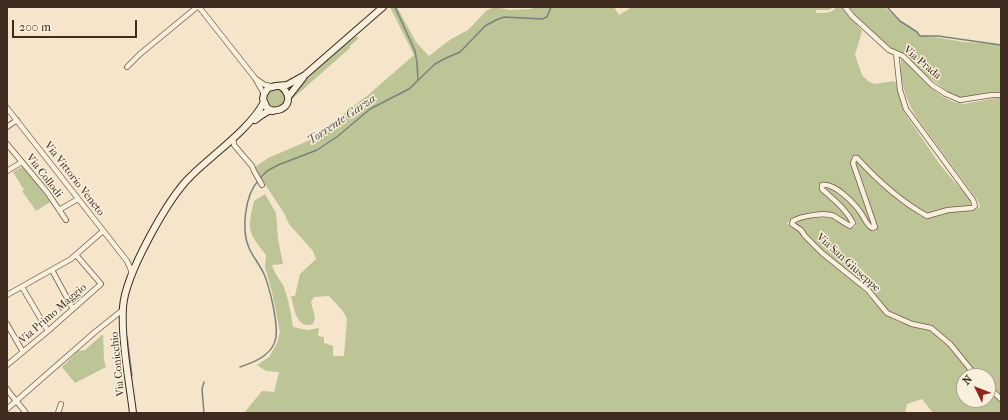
<!DOCTYPE html>
<html>
<head>
<meta charset="utf-8">
<style>
	body { margin:0 }
	#map { position:relative; width:1008px; height:420px; overflow:hidden; background:#f5e6cb; font-family:"IM FELL French Canon",serif }
	canvas { display:block }
	.frame { position:absolute; inset:0; border:8px solid #402b20; pointer-events:none }
	.north { position:absolute; left:956px; top:368px; width:40px; height:40px; box-sizing:border-box; background:#f8efdd; border:1px solid #aea191; border-radius:50%; rotate:313deg; font-size:11px; font-weight:700; line-height:16px; text-align:center; color:#402b20 }
	.north::after { content:''; display:block; margin:auto; width:14px; height:18px; background:#8f2418; clip-path:polygon(50% 0,100% 100%,50% 72%,0 100%) }
	.scale { position:absolute; left:12px; top:20px; width:125px; height:18px; box-sizing:border-box; border:2px solid #402b20; border-top:0; padding-left:5px; font-size:12px; line-height:14px; white-space:nowrap; color:#402b20; -webkit-text-stroke:3px #f8efdd; paint-order:stroke }
</style>
</head>
<body>
<div id="map">
<canvas width="1008" height="420"></canvas>
<div class="frame"></div>
<div class="north">N</div>
<div class="scale">200 m</div>
</div>
<script>
const ctx = document.querySelector('canvas').getContext('2d');
ctx.lineJoin = 'round';
function paint(path, color) {
  ctx.fillStyle = color;
  ctx.fill(path, 'evenodd');
}
function strokePath(path, color, width, dash) {
  ctx.strokeStyle = color;
  ctx.lineWidth = width;
  ctx.lineCap = dash ? 'butt' : 'round';
  ctx.setLineDash(dash || []);
  ctx.stroke(path);
}
function drawText(font, color, halo, rows, align = 'center') {
  ctx.font = font + ' "IM FELL French Canon",serif';
  ctx.lineWidth = 3;
  ctx.setLineDash([]);
  ctx.textBaseline = 'middle';
  ctx.strokeStyle = halo;
  ctx.fillStyle = color;
  for (const [text, x, y, turn = 0] of rows) {
    ctx.save();
    ctx.translate(x, y);
    ctx.rotate((+turn || 0) * Math.PI / 180);
    ctx.textAlign = isNaN(turn) ? turn : align;
    if (halo) ctx.strokeText(text, 0, 0);
    ctx.fillText(text, 0, 0);
    ctx.restore();
  }
}
paint(new Path2D(`
	M390,7h7l19,35 13,14 22,-17 17,-9 19,-20 8,-3 15,3 21,-1 4,-2h79l5,8 13,-8h202l-5,3h-14l2,3c7,0 15,1 19,-6h6l20,24 -7,24 7,20 6,6 6,3 21,-3 9,31 37,54 30,35 -1,5 -29,3 -15,5 -16,-10 -24,-18 -28,-29 -5,1 19,65 -1,2 -18,-24 -23,-17 -5,-1 -6,1v3l1,4 12,8 16,17 2,7 -3,1c-6,-4 -13,-11 -20,-12 -9,-1 -33,4 -40,11l5,5 4,1 24,25 36,28 29,32 11,7 12,4 22,5 18,16 26,30h-10v24h24v-11l13,11v13h-68l-11,-14 -15,5 -2,9h-661l18,-22 12,1 5,-20 -13,-1 -9,-6 12,-8 8,-14 3,-11 -8,-40 -7,-25 1,-12c-18,-23 -19,-25 -12,-54l11,-7 11,19 2,26 5,25 -11,1c3,11 11,17 13,25 4,12 6,24 8,37l14,3 12,-2 -1,8 6,1v6l9,3v10h11l3,-38 -5,-8 -13,-14 -15,1 -3,5 4,16 -2,6c-17,6 -19,-17 -22,-28h4l5,-22 16,-15 -3,-8 -24,-27 -5,-11 -27,-41 -2,-5 13,-9 42,-18 58,-45 46,-40z
	M848,7h36l22,19 15,9 43,7 37,2v50c-15,-1 -36,7 -49,1l-61,-47 -21,-17z
	M356,36l3,2 -9,8v2l-59,52c6,-18 50,-51 65,-64z
	M901,59h2c17,17 36,43 61,45l37,-7v299l-13,-12v-8h-9l-47,-49 -20,-6 -25,-11 -64,-59 -21,-22 -7,-4v-3l13,-4 23,-1 18,12 6,-2 1,-5 -13,-16 -12,-10 -5,-8c10,-2 26,16 33,24 4,6 7,13 12,19l4,-1 2,-3 -11,-35 -11,-29v-2l3,-1 41,39 28,19 16,-5 32,-3 5,-3 -1,-4 -3,-5 -59,-80c-11,-18 -18,-37 -16,-59z
	M267 98a9 9 0 1 1 18 0a9 9 0 1 1-18 0Z
	M24,166l26,36 -14,9 -14,-20 2,-1 -11,-18z
	M103,334l1,26 2,7 -31,16 -13,-16 16,-16 7,-1z`), '#bdc496');
strokePath(new Path2D(`
	M395,7l20,44 2,12 1,17
	M887,7l13,14 17,11 3,4h18l63,9
	M260,178l7,-7 11,-6 39,-15 21,-14 32,-27 39,-20 26,-25 9,-5 16,-7 25,-26 11,-6 8,-3 38,2 5,-2 4,-10
	M127,337l5,39
	M240,367c8,-3 18,-6 25,-12 5,-4 10,-11 11,-18 2,-14 -6,-49 -12,-63 -4,-9 -11,-17 -15,-26 -8,-18 -4,-53 9,-67
	M204,382l-2,7 2,24`), '#77847b', 1.5);
const street = new Path2D(`
	M199,7l56,71 9,16
	M845,7l7,9 37,34 14,6 29,29 14,9 14,6 32,-5h9
	M896,53l4,37 6,19 67,91 2,6 -3,2 -24,2 -21,6c-27,-15 -49,-35 -70,-58h-2l-2,5 22,64 -3,1c-6,-4 -7,-9 -11,-15 -7,-10 -26,-30 -39,-28v4c12,11 24,20 31,34l-3,3c-6,-3 -11,-7 -16,-10 -9,-4 -33,0 -41,5l-1,3 9,6 4,6 17,17 46,37 19,23 25,11 19,4 19,16 26,32
	M127,67l13,-13 57,-47
	M256,79l9,6 6,1
	M7,108l120,153 4,9v4
	M7,127l10,-7
	M233,138l1,7 18,21 2,5 8,14
	M7,144l40,48 19,28
	M7,171l15,-9
	M59,210l19,-11
	M52,270l21,39
	M22,287l26,44
	M7,295l64,-36 32,-28
	M7,324l16,28
	M7,365l41,-34 53,-47 -24,-28
	M988,387l13,12
	M7,389c6,9 13,16 19,24
	M7,409l88,-77 25,-20
	M58,413l3,-9`);
const secondary = new Path2D(`
	M288,97l15,-19
	M273,111l-6,-3 -4,-9 1,-5 4,-6 8,-2 11,-1 18,-10 78,-68
	M255,120c4,-3 9,-7 14,-9 4,-1 8,0 12,-2 11,-5 8,-18 -1,-23
	M133,413c-4,-33 -12,-73 -10,-106 2,-32 45,-109 68,-131 22,-22 59,-47 73,-74`);
strokePath(street, '#6d5a4b', 6);
strokePath(secondary, '#402b20', 8);
strokePath(street, '#f8efdd', 4.5);
strokePath(secondary, '#f8efdd', 6);
drawText('11px', '#402b20', '#f8efdd', [
	["Via Prada",922,63,40],
	["Via Collodi",44,176,52],
	["Via Vittorio Veneto",74,179,52],
	["Via San Giuseppe",848,263,42],
	["Via Primo Maggio",53,314,-41],
	["Via Conicchio",118,364,-96]
]);
drawText('italic 12px', '#575046', '#f8efdd', [
	["Torrente Garza",342,120,-34]
]);
</script>
</body>
</html>
